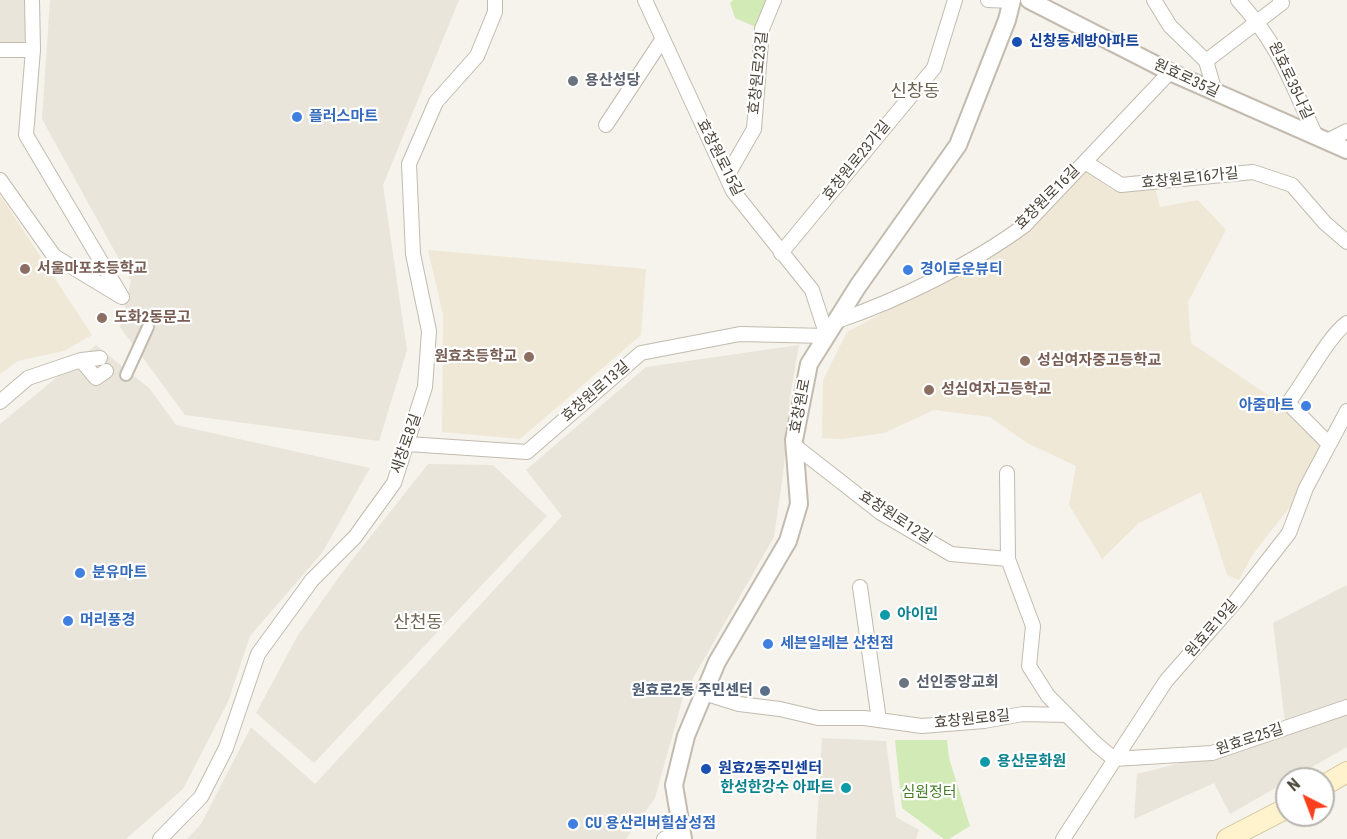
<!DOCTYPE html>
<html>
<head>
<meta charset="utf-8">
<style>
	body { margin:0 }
	#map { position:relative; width:1347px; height:839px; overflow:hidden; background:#f6f3ec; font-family:"Roboto Condensed",sans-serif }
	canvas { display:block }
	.north { position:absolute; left:1275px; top:767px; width:60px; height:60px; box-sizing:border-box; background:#fff; border:2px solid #b7b4b0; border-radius:50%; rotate:318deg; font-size:16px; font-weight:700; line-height:24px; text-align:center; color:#4b4439 }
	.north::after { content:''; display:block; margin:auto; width:21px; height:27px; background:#fc3f1d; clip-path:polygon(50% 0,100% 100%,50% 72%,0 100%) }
</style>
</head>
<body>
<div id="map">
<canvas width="1347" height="839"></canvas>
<div class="north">N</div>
</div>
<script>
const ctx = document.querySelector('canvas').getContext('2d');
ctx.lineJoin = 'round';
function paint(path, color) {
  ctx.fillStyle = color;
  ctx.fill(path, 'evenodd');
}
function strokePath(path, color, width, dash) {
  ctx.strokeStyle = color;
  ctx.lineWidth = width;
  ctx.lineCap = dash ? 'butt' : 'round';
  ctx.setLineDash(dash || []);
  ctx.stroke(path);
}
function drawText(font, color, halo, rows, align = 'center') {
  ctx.font = font + ' "Roboto Condensed","Noto Sans KR",sans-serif';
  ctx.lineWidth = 4.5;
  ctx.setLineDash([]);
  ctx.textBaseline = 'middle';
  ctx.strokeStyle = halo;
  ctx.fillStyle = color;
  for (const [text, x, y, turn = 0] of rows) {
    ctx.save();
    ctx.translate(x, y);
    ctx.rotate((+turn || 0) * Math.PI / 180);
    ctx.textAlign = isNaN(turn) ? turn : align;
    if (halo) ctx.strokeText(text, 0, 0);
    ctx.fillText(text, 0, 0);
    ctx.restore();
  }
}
paint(new Path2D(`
	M0,0h32l1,50h-33z
	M50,0h409l-76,185 24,165 -28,91 -194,-26 -65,-88 11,-46 -89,-162z
	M96,345l54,44 26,36 194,43 -48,85 -72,83 -22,66 -45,87 -57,50h-126v-415z
	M799,345l-9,52 -7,78 -9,62 -90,157 -29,104 -29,41h-439l14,-15 50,-97 64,57 247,-268 -36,-46 120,-103z
	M428,464l65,1 54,51 -233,247 -58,-50 42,-78 46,-65z
	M1347,585v162l-117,67 -16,-31 -80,36 3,-45 75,-19 74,-24 -13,-108z
	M822,738l64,3 10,76 23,13 -3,9h-100z`), '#eae5da');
paint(new Path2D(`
	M1086,172l28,19 42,-1 4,17 38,-7 28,30 -38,72 3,41 136,92 -27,59 -47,60 -14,26 -12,-5 -26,-83 -62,31 -37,36 -33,-54 7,-39 -49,-23 -37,-26 -56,-7 -50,23 -42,6 -20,-1 1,-58 24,-48 161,-86z
	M0,195l92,140 -28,16 -46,10 -18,13z
	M428,250l218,19 -5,66 -121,104 -78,-7 1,-117z`), '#efe8d6');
paint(new Path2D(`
	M733,0h38l-13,28 -23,-10 -5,-15z
	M895,740h52l2,18 21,68 -21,13h-5l-42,-31z`), '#d2eab5');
const pedestrian = new Path2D(`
	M126,375l22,-48`);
const minor = new Path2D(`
	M32,0l1,50 -7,85 96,162
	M988,0l23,1
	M1154,0l16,26 36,35 9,31
	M1238,0c42,46 52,81 78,136
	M0,50h33
	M1206,61l76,-58 -2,-3
	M606,125l56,-85
	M1327,141l20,-10
	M1085,162l36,23 132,-13 39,13 33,38 22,19
	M727,176l27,-47 8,-100 12,-29
	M0,180l54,76 66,40
	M781,253l153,-185 21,-68
	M837,321c60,-20 137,-58 188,-96l145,-153
	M81,360l15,18 10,-7
	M0,402l28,-24 53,-18 19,-2
	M1328,443l-40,-40c16,-20 41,-68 59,-80
	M408,444l119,8 114,-99 99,-19 87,2 -15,-46 -79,-99 -88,-191
	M795,446l86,67 70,41 57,5 25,67 -4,40 19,30 48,48 18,15 98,-6 135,-46
	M1007,473l1,86
	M860,587l19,133
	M704,693l35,11 41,5 38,9h46l58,8 62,-5 39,-7 44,1
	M160,839l41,-42 25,-49 32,-94 54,-74 43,-43 39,-54 31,-96 4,-56 -16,-77 -4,-90 27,-62 41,-46 18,-44v-12
	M664,839l16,-7
	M1063,839l103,-158 70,-80 53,-68 17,-45 41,-77`);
const tertiary = new Path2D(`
	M1029,0l141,72 177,78
	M683,839l-9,-54 12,-49 31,-74 71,-121 11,-37 -5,-64 15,-76 49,-78 100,-141 49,-125 5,-20`);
const secondary = new Path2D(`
	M1323,786l24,-14
	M1227,839l60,-31`);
strokePath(pedestrian, '#c2bbae', 14);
strokePath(minor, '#c2bbae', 16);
strokePath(tertiary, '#c2bbae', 20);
strokePath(secondary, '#d6c79b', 22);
strokePath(pedestrian, '#fff', 10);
strokePath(minor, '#fff', 14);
strokePath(tertiary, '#fff', 16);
strokePath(secondary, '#fff3cd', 20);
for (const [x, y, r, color] of [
	[1017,42,6,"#1a4fb4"],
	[573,81,6,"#6b7280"],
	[297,117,6,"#3f7fe0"],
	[25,269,6,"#8d6e63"],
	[908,270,6,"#3f7fe0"],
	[102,318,6,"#8d6e63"],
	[529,357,6,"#8d6e63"],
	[1025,361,6,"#8d6e63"],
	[929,390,6,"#8d6e63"],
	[1306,406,6,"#3f7fe0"],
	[80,573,6,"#3f7fe0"],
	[885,615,6,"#0f9aa8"],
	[68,621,6,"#3f7fe0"],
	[768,644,6,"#3f7fe0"],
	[904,683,6,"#6b7280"],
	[765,691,6,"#5c6f8a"],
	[985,762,6,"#0f9aa8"],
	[706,769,6,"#1a4fb4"],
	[846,788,6,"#0f9aa8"],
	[573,824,6,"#3f7fe0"]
]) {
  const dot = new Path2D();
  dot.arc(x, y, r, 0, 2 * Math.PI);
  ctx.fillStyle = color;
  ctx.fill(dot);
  strokePath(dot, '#fff', 2);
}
drawText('bold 15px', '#164399', '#fff', [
	["신창동세방아파트",1029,42],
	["원효2동주민센터",718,769]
], 'left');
drawText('15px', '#4b4439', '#fff', [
	["효창원로23길",759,73,-84],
	["원효로35길",1186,79,25],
	["원효로35나길",1290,81,65],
	["효창원로15길",719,158,63],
	["효창원로23가길",857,161,-51],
	["효창원로16가길",1190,179,-6],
	["효창원로16길",1048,198,-45],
	["효창원로13길",596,392,-41],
	["효창원로",801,406,-79],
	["새창로8길",407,444,-71],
	["효창원로12길",895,518,33],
	["원효로19길",1212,629,-49],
	["효창원로8길",972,720,-6],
	["원효로25길",1250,740,-18]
]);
drawText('bold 15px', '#5b616d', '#fff', [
	["용산성당",585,81],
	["선인중앙교회",916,683]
], 'left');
drawText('bold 15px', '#366cbe', '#fff', [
	["플러스마트",309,117],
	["경이로운뷰티",920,270],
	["아줌마트",1294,406,"right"],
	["분유마트",92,573],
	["머리풍경",80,621],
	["세븐일레븐 산천점",780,644],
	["CU 용산리버힐삼성점",585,824]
], 'left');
drawText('bold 15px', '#785e54', '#fff', [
	["서울마포초등학교",37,269],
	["도화2동문고",114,318],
	["원효초등학교",517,357,"right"],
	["성심여자중고등학교",1037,361],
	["성심여자고등학교",941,390]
], 'left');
drawText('bold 15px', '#0d838f', '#fff', [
	["아이민",897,615],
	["용산문화원",997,762],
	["한성한강수 아파트",834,788,"right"]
], 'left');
drawText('bold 15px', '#4e5e75', '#fff', [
	["원효로2동 주민센터",753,691]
], 'right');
drawText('15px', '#4a7f2a', '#fff', [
	["심원정터",929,793]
]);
drawText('18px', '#6e6250', '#fff', [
	["신창동",915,92],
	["산천동",418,623]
]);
</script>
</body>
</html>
